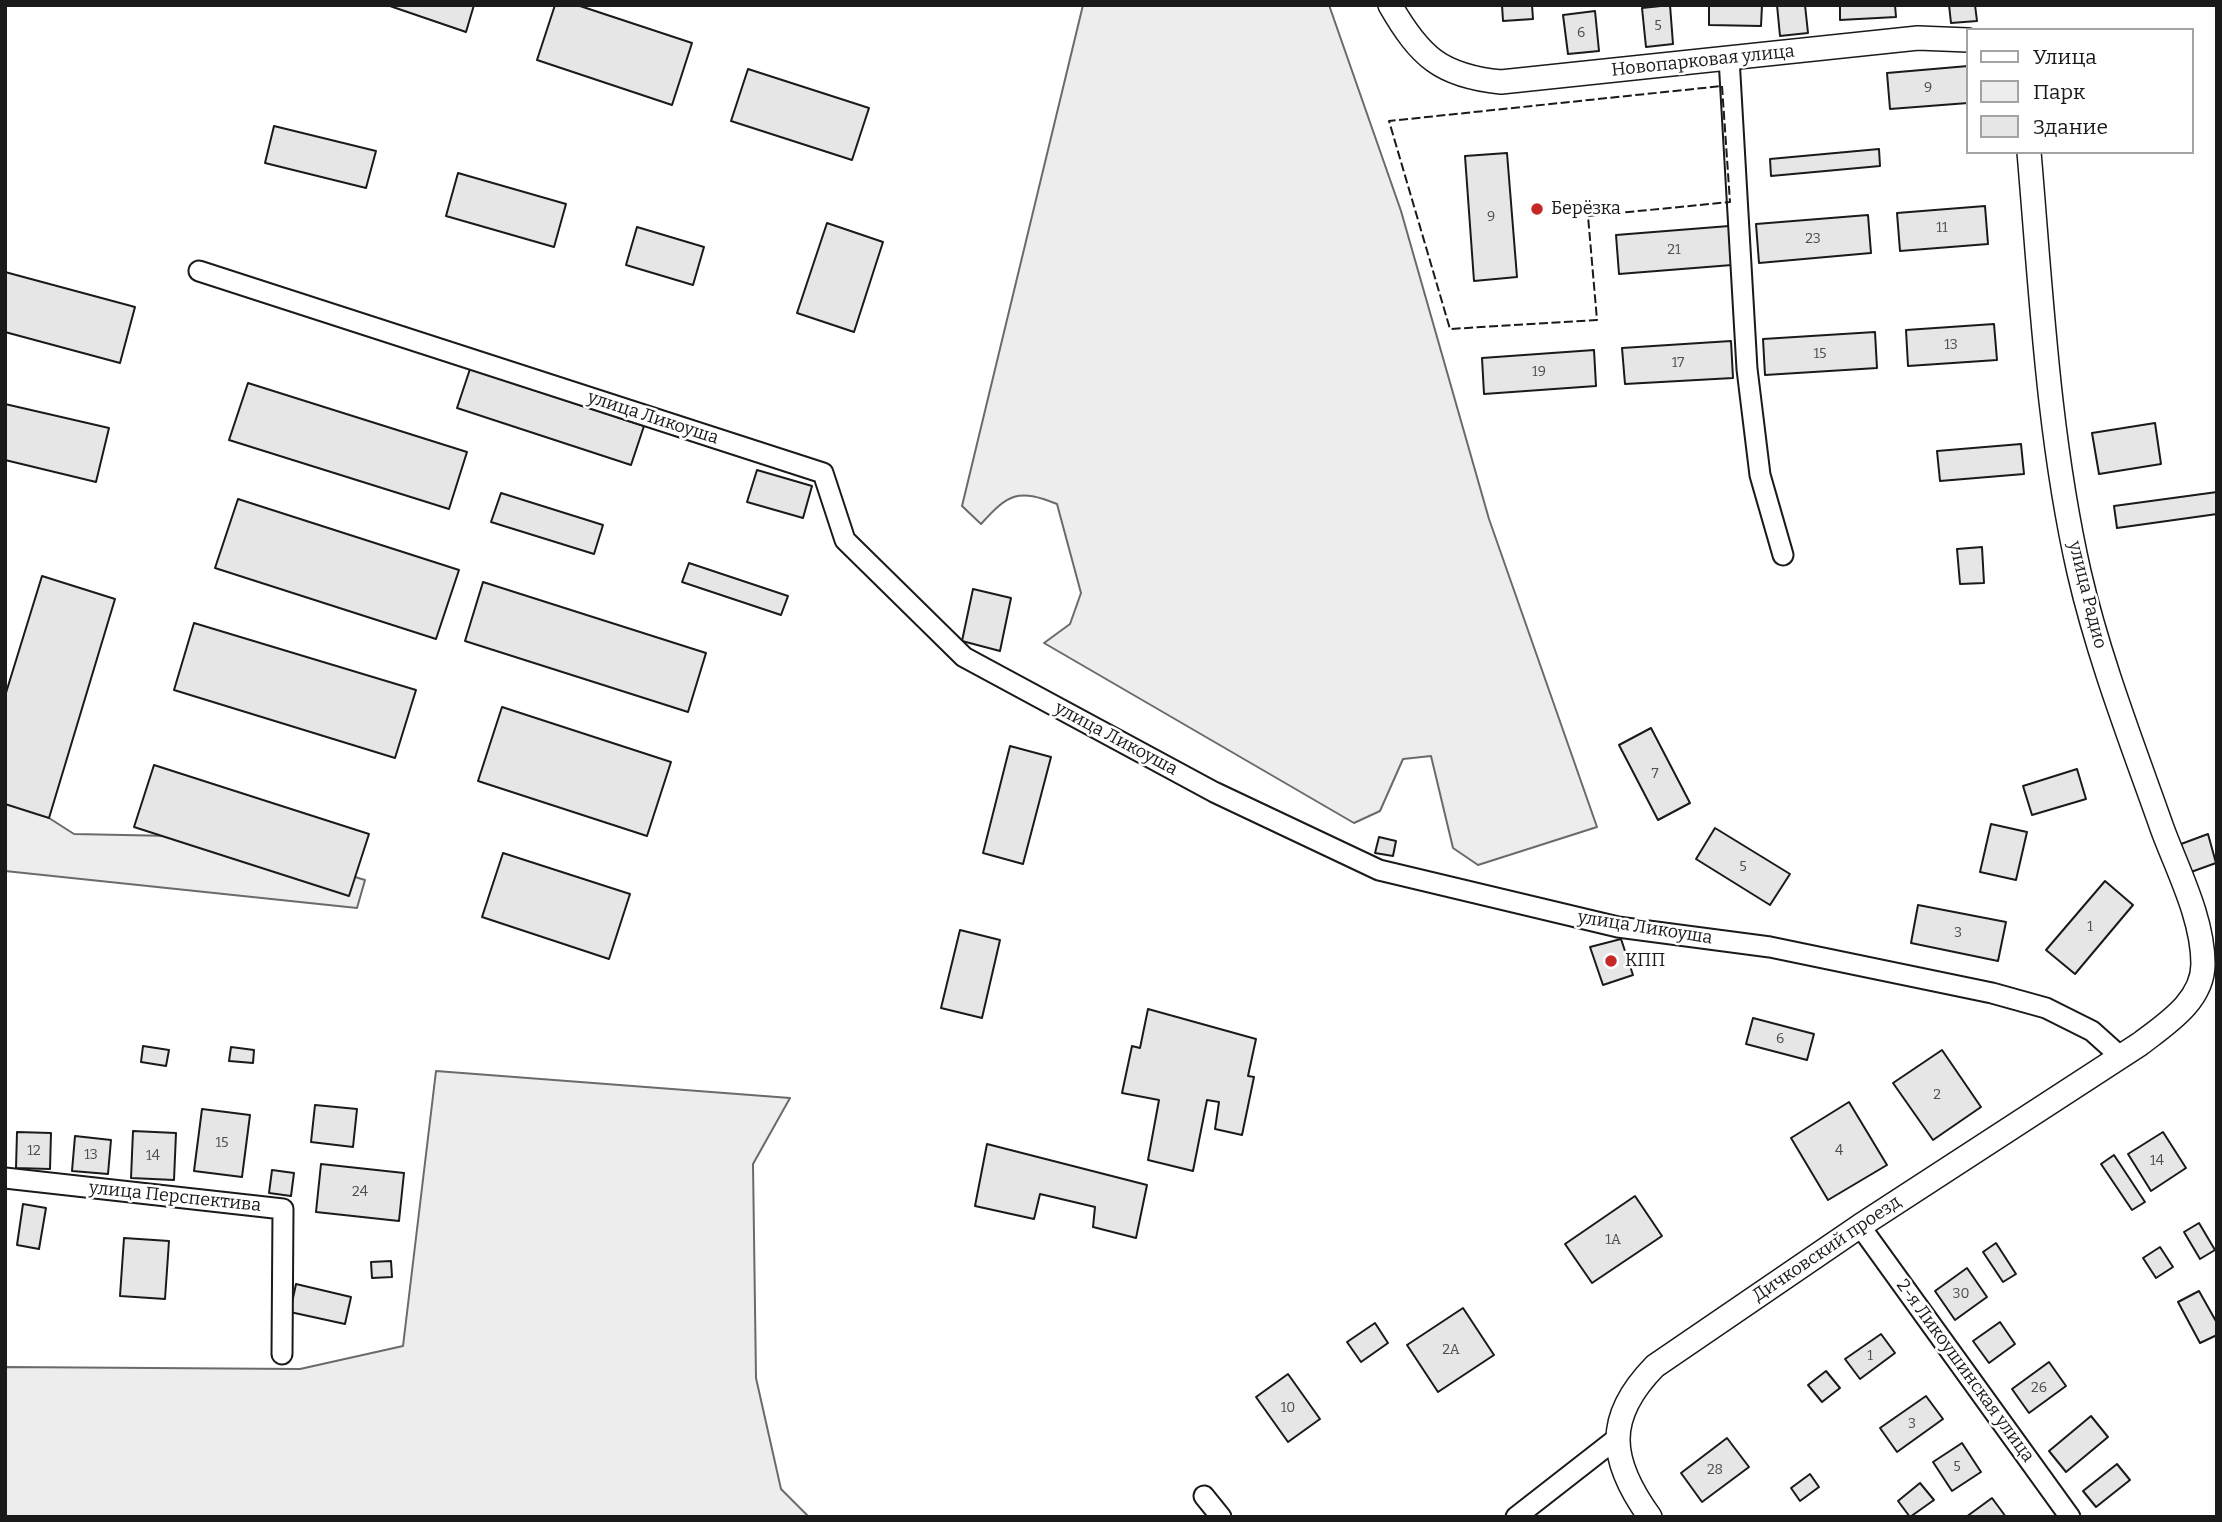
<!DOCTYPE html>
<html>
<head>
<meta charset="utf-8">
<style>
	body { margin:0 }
	#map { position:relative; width:2222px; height:1522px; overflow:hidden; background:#fff; font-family:Bitter,serif }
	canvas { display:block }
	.frame { position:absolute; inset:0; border:7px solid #1a1a1a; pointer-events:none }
	.legend { position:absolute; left:1966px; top:28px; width:228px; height:126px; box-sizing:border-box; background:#fff; border:2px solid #a3a3a3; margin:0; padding:9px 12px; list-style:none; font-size:21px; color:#1a1a1a }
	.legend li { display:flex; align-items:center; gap:14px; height:35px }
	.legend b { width:35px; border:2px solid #a3a3a3 }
</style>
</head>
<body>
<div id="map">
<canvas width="2222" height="1522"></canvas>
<div class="frame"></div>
<ul class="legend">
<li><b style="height:9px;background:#fff"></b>Улица</li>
<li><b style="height:19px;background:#ededed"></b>Парк</li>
<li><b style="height:19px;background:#e6e6e6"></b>Здание</li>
</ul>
</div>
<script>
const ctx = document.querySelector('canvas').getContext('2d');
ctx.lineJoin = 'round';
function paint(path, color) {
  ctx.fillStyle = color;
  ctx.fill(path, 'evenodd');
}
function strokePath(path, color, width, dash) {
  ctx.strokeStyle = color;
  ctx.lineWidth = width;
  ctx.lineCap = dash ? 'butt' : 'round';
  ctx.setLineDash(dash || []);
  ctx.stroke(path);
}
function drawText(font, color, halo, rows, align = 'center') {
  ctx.font = font + ' Bitter,serif';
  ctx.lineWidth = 5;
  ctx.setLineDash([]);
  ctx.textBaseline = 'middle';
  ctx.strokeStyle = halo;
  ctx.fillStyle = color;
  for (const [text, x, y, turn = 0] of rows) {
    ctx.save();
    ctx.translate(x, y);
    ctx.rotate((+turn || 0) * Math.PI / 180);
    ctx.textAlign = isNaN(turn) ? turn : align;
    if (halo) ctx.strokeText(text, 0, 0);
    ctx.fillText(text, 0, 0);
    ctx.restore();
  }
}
const green = new Path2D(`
	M1083,5h246l72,206 88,308 108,308 -119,38 -25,-17 -22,-92 -28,3 -23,52 -26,12 -310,-180 26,-19 11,-31 -24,-89c-39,-16 -49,-10 -76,20l-19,-18z
	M5,777l44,41 25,16 148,3 143,43 -8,28 -352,-37z
	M436,1071l354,27 -37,66 3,214 25,111 28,28h-804v-150l295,2 103,-23z`);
paint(green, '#ededed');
strokePath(green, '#6a6a6a', 2);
const building = new Path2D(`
	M387,5h87l-8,27z
	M555,5h22l115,38 -20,62 -135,-45z
	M1502,5h30l1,14 -30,2z
	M1670,5l3,39 -27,3 -4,-39z
	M1709,5h53l-1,21 -52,-1z
	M1777,5h28l3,28 -28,3z
	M1840,5h55l1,12 -56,3z
	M1949,5h26l2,16 -26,2z
	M1595,11l4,40 -31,3 -5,-39z
	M1968,66v37l-78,6 -3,-36z
	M748,69l121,39 -17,52 -121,-39z
	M274,126l102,25 -10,37 -101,-25z
	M1879,149l1,17 -109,10 -1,-17z
	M1507,153l10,124 -43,4 -9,-125z
	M458,173l108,31 -12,43 -108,-31z
	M1985,206l3,38 -88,7 -3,-38z
	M1868,215l3,38 -112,10 -3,-39z
	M827,223l56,19 -29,90 -57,-19z
	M1729,226l3,39 -113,9 -3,-39z
	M637,227l67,20 -11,38 -67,-20z
	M5,272l130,35 -15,56 -115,-31z
	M1994,324l3,36 -89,6 -2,-36z
	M1875,332l2,36 -112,7 -2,-36z
	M1731,341l2,37 -108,6 -3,-36z
	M1594,350l2,36 -112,8 -2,-36z
	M470,369l174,57 -13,39 -174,-57z
	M248,383l219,69 -18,57 -220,-69z
	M5,404l104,24 -13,54 -91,-22z
	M2155,423l6,41 -62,10 -7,-41z
	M2021,444l3,30 -84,7 -3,-30z
	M757,470l55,16 -9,32 -56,-16z
	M2217,492v22l-100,14 -3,-22z
	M501,493l102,32 -9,29 -103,-32z
	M238,499l221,71 -23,69 -221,-71z
	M1982,547l2,36 -24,1 -3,-35z
	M689,563l99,33 -7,19 -99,-33z
	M42,576l73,23 -66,219 -44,-14v-108z
	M483,582l223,71 -18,59 -223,-71z
	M973,589l38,9 -11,53 -38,-10z
	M194,623l222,67 -21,68 -221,-68z
	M502,707l169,55 -24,74 -169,-55z
	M1651,728l39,75 -32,17 -39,-75z
	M1010,746l41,11 -28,107 -40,-11z
	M154,765l215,69 -20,62 -215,-69z
	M2077,769l9,30 -54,16 -9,-29z
	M1991,824l36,8 -11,48 -36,-8z
	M1715,828l75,46 -20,31 -74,-46z
	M2208,834l8,29 -25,9 -10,-28z
	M1379,837l17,4 -3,15 -18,-3z
	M503,853l127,41 -21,65 -127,-42z
	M2105,881l28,24 -58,69 -29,-24z
	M1918,905l88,17 -8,39 -87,-18z
	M960,930l40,10 -18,78 -41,-10z
	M1621,939l12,36 -30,10 -13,-38z
	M1148,1009l108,30 -8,37 6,1 -12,58 -27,-6 4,-27 -12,-2 -14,71 -45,-11 11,-60 -37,-7 10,-47 8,2z
	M1753,1018l61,16 -7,26 -61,-16z
	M143,1046l26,4 -3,16 -25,-4z
	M231,1047l23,3 -1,13 -24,-2z
	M1942,1050l39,57 -48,33 -40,-57z
	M1849,1102l38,63 -59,35 -37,-62z
	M315,1105l42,4 -4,38 -42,-5z
	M202,1109l48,6 -8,62 -48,-6z
	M133,1131l43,2 -2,47 -43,-2z
	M17,1132l34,1 -1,36 -34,-1z
	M2163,1132l23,36 -35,23 -23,-37z
	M75,1136l36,4 -3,34 -36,-3z
	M987,1144l160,41 -11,53 -43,-11 2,-20 -55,-13 -6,25 -59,-13z
	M2114,1155l31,47 -13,8 -31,-46z
	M321,1164l83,9 -5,48 -83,-9z
	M272,1170l22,3 -3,23 -22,-3z
	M1635,1196l27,40 -70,47 -27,-39z
	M23,1204l23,4 -7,41 -22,-4z
	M2199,1223l16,27 -15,9 -16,-27z
	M124,1238l45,3 -4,58 -45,-3z
	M1996,1243l20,31 -13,8 -20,-30z
	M2160,1247l13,20 -17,11 -13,-20z
	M391,1261l1,16 -20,1 -1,-16z
	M1967,1268l20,29 -32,23 -20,-29z
	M296,1284l55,13 -6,27 -55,-12z
	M2199,1291l18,32v12l-17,8 -22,-41z
	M1463,1308l31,47 -56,37 -31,-47z
	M2000,1322l15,22 -26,19 -16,-22z
	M1375,1323l13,20 -27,19 -14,-20z
	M1881,1334l14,19 -35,26 -15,-20z
	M2049,1362l17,24 -37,27 -17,-24z
	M1826,1371l14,17 -18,14 -14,-17z
	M1288,1374l32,45 -32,23 -32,-45z
	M1926,1396l17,23 -46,33 -17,-24z
	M2091,1416l17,21 -42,35 -17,-21z
	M1727,1438l22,29 -47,35 -21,-29z
	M1962,1443l19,29 -29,19 -19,-29z
	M2117,1464l13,16 -34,27 -13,-16z
	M1810,1474l9,13 -19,14 -9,-13z
	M1920,1483l14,17 -24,17 -12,-16z
	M1992,1498l14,19h-40z`);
paint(building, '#e6e6e6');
strokePath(building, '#1a1a1a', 2);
const minor = new Path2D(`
	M1729,58l18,311 13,106 23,80
	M199,271l624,202 22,67 119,117 250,135 165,78 239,57 152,20 222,46 54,15 46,23 29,26
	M5,1178l278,31 -1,145
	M1860,1226l210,291
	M1204,1496l17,21
	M1516,1517l100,-78`);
const tertiary = new Path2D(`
	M1390,5c30,52 51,71 111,77l417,-44 50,2
	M1650,1517c-41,-57 -46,-99 5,-151l205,-140 280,-182c26,-20 63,-43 63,-80 0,-46 -26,-95 -41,-136 -30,-85 -63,-169 -83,-256 -31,-137 -38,-281 -50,-420`);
strokePath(minor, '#1a1a1a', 23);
strokePath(tertiary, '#1a1a1a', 26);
strokePath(minor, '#fff', 19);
strokePath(tertiary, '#fff', 23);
strokePath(new Path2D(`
	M1722,86l8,116 -142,14 9,104 -147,9 -61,-208z`), '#1a1a1a', 2, [9, 3.5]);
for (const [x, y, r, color] of [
	[1537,209,7,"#c62828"],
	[1611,961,7,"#c62828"]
]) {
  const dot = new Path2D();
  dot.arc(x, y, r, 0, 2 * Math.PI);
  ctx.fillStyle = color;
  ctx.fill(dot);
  strokePath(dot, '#fff', 2.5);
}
drawText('14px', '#4d4d4d', null, [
	["5",1658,26],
	["6",1581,33],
	["9",1928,88],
	["9",1491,217],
	["11",1942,228],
	["23",1813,239],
	["21",1674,250],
	["13",1951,345],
	["15",1820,354],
	["17",1678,363],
	["19",1539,372],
	["7",1655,774],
	["5",1743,867],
	["1",2090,927],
	["3",1958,933],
	["6",1780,1039],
	["2",1937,1095],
	["15",222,1143],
	["12",34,1151],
	["4",1839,1151],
	["13",91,1155],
	["14",153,1156],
	["14",2157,1161],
	["24",360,1192],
	["1А",1613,1240],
	["30",1961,1294],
	["2А",1451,1350],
	["1",1870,1356],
	["26",2039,1388],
	["10",1288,1408],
	["3",1912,1424],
	["5",1957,1467],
	["28",1715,1470]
]);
drawText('18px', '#1a1a1a', '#fff', [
	["Новопарковая улица",1703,61,-6],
	["улица Ликоуша",653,418,18],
	["улица Радио",2087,595,76],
	["улица Ликоуша",1116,739,28],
	["улица Ликоуша",1645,928,9],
	["улица Перспектива",175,1197,6],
	["Дичковский проезд",1827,1249,-34],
	["2-я Ликоушинская улица",1965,1371,54]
]);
drawText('18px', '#1a1a1a', '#fff', [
	["Берёзка",1551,209],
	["КПП",1625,961]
], 'left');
</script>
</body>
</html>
